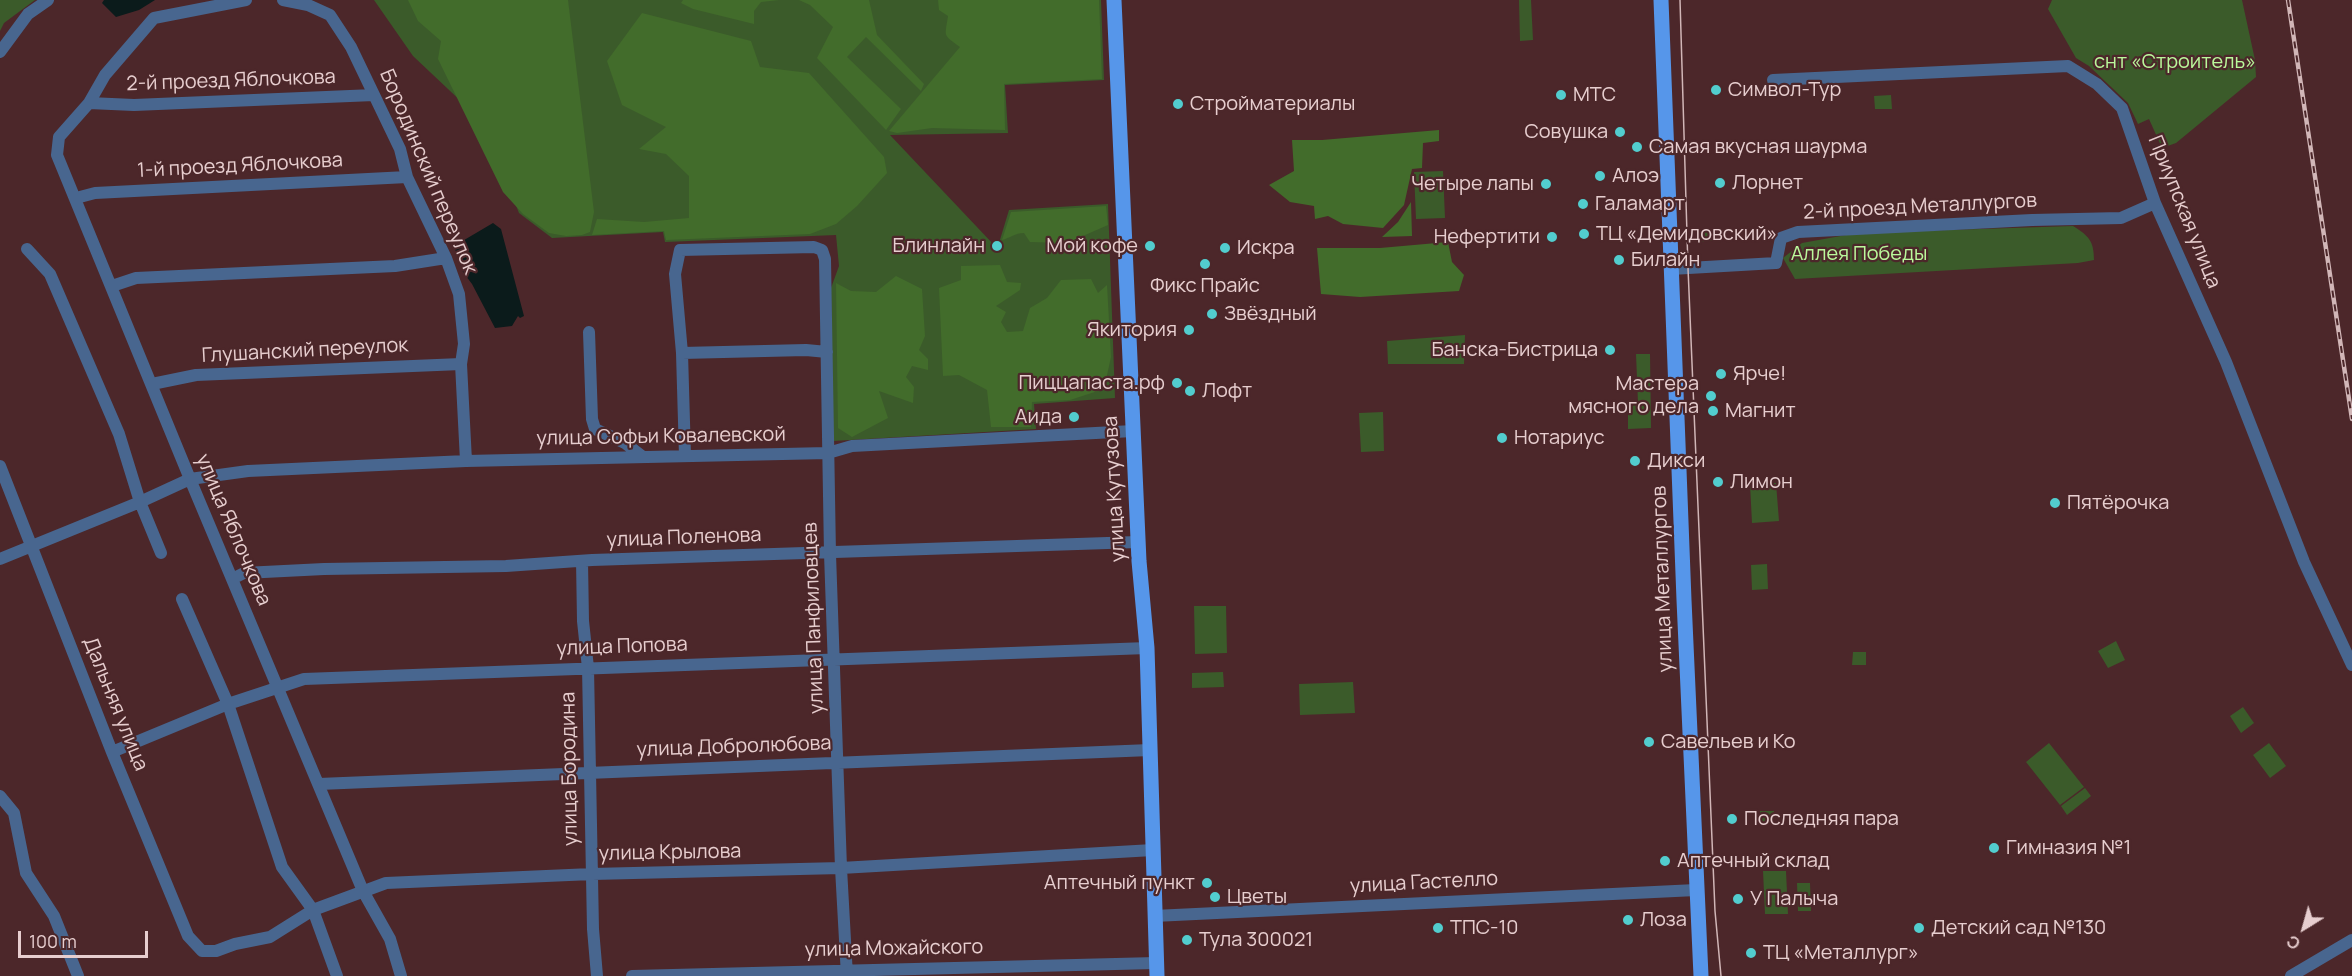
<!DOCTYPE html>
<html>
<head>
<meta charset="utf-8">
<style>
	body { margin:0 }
	#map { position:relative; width:2352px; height:976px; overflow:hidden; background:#4c272a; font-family:Manrope,sans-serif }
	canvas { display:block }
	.north { position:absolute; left:2274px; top:898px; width:60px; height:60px; -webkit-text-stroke:4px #4c272a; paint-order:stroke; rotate:217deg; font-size:16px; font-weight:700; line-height:24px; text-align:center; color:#e7cecf }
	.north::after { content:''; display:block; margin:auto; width:21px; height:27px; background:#e7cecf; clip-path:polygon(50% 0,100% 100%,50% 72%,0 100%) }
	.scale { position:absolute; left:18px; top:931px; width:130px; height:27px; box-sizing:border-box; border:3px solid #e7cecf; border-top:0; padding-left:8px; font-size:18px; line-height:21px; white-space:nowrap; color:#e7cecf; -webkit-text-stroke:4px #4c272a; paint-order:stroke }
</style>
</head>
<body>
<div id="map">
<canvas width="2352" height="976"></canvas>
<div class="north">С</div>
<div class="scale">100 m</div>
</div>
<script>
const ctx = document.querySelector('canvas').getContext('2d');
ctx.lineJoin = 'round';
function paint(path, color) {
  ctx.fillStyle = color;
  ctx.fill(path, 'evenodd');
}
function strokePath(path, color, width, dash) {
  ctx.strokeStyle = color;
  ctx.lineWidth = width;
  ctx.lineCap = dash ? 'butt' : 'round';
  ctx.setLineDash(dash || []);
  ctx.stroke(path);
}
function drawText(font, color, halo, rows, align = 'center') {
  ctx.font = font + ' Manrope,sans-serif';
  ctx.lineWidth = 4.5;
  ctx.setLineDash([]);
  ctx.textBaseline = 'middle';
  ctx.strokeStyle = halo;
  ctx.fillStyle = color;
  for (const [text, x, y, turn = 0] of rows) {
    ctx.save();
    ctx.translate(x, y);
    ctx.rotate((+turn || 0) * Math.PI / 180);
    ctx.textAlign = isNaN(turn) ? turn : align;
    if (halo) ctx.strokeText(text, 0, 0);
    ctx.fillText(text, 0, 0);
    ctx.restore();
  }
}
paint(new Path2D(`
	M0,0h35l-31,23 -4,8z
	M374,0h727l3,80 -99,5 3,48 -118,2 104,110 5,-2 10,-33 99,-6 7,194 -81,6 2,25 -203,12 -2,-153 8,-22 -3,-31 -171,7 -2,-10 -111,6 -33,-25 -36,-91 -70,-66z
	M1519,0h12l2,40 -13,1z
	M2052,0h190l13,60 1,17 -80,66 -14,5 -13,-29 -11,5 -10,-21 -39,-37 -13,-8 -28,-49z
	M1891,95l1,14h-17l-1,-13z
	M1443,171l2,47 -29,1 -2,-47z
	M2073,226c16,10 21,15 21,34l-16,3 -283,16 -12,-21 19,-15 55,-10z
	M1708,228l5,4 3,8 -13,2 -3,-6z
	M1465,335l-1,29h-76l-1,-23z
	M1636,354h14l1,74 -23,1v-26h10z
	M1383,412l1,39 -23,1 -2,-39z
	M1776,483l3,38 -27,2 -2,-39z
	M1767,564l1,25 -16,1 -1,-25z
	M1194,606h32l1,47 -32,1z
	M2116,641l9,19 -17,8 -10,-17z
	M1853,652h13v13h-14z
	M1223,672l1,15 -32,1v-15z
	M1353,682l2,31 -55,2 -1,-31z
	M2243,707l11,16 -13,10 -11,-17z
	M2049,743l35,44 -24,18 -34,-43z
	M2269,743l17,23 -16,12 -17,-23z
	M2085,788l6,8 -24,19 -6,-9z
	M1760,811h14v11h-14z
	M1763,871h23l2,43h-23z
	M1797,883h13l1,28h-13z`), '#3b5b2a');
paint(new Path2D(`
	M408,0h160l26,212 -4,20 -8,3 -16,1 -17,-3 -26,-19 -20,-22 -65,-133 3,-18 -23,-20z
	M683,0h96l-18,2 -7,9v13l-61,-15 -12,-6z
	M799,0h70l8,35 47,49 -3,7 -55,-54 -19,20 54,52 -15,21 -69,-72 16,-31 -23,-22z
	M938,0h161l3,79 -98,5 1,46 -73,-2 -35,5 -8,-2 71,-84c-18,-13 -15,-10 -12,-31l-9,-6z
	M642,13l109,28 9,26 49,6 75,84 3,16 -30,33 -21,18 -26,10 -144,6 -2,-9 -72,4 5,-16 47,3 45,-4v-42l-23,-22 -27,-5 27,-22 -44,-22 -15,-44z
	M1439,130v11l-16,2 -1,25 -10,1 -8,36 -21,23 -40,-4 -15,-8 -13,3 -1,-13 -24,-4 -21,-17 25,-14 -2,-31h30z
	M1411,202l1,34 -30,1 16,-15z
	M1106,206l2,19 -41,18 -37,-1 -6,-9c-9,0 -14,5 -22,7l9,-28z
	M1448,242l4,20 12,13 -5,16 -99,6 -39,-3 -4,-46h63z
	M1000,265l7,17 14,1 -1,7 -24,16 10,6 -5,10 6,10 16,-1 7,-23 17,-10 14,-18 30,-1 7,14 9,-8 4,72 -7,32 -34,11 -38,2 -1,25h-40l-4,-37 -28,-15 -16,1 -4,-88 22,-8v-14z
	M896,276l26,13 3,47 -6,14 9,9v11l-16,-4 -6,11 8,10 -1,16 -34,-12 9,27 -36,19 -14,-9 -2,-145 15,8 25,1z`), '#426c2b');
paint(new Path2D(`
	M104,0h51l-16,10 -23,7 -14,-14z
	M493,223l8,6 23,87 -4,2 -2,-2 -6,10 -17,2 -23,-44 -9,-12 -9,-26z`), '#0b1b1b');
strokePath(new Path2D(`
	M246,0l-92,18 -49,57 -16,28 -30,34 -2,18 133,324 173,412 27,48 11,37
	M283,0l25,5 22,10 21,32 49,102 7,28 39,81 13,36 5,50 -3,20 5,97
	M0,52l28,-38 20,-14
	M1773,80l295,-14 29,18 25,24 33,95 71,159 78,200 48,103
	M89,103l45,2 240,-10
	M76,198l19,-5 312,-16
	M27,249l23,25 69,160 21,68 21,51
	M1671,269l105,-6 5,-25 17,-6 234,-12 89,-2 34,-15
	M112,286l24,-8 259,-12 51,-8
	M589,332l3,87 3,10 30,14 18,14
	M682,353l124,-3 21,2
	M152,384l44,-9 265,-11
	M685,456l-3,-103 -7,-79 5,-24 134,-3 8,3 3,9 5,295 11,314 6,108
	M0,466l112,286 76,184 14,15h14l19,-7 35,-7 43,-27 73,-27 206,-9 249,-6 312,-18
	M0,559l140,-57 50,-23 58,-8 218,-10 362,-8 24,-7 281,-15
	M582,561l1,60 5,47 5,261 4,47
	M232,579l12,-6 80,-4 182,-3 86,-6 546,-18
	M182,599l46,105 54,163 31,43 24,66
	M112,752l116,-48 76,-25 843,-31
	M319,784l831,-34
	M0,796l14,17 12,60 28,43 24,60
	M1154,916l542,-26
	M632,976l524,-13
	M2291,976l61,-36`), '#48668f', 12);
strokePath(new Path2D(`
	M1114,0l25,561 8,87 10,328
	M1661,0l23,600 17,376`), '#5696ea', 15);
strokePath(new Path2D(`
	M1680,0l8,268 27,643 6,65`), '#d1b6b7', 1.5);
const rail = new Path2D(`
	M2288,0l64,419`);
strokePath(rail, '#d1b6b7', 4.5);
strokePath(rail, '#4c272a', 2, [7]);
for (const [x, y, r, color] of [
	[1716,90,6,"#52cdce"],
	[1561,95,6,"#52cdce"],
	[1178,104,6,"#52cdce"],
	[1620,132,6,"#52cdce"],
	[1637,147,6,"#52cdce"],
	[1600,176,6,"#52cdce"],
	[1720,183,6,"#52cdce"],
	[1546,184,6,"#52cdce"],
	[1583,204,6,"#52cdce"],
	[1584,234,6,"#52cdce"],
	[1552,237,6,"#52cdce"],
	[997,246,6,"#52cdce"],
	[1150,246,6,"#52cdce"],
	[1225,248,6,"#52cdce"],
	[1619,260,6,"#52cdce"],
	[1205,264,6,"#52cdce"],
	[1212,314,6,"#52cdce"],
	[1189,330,6,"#52cdce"],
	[1610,350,6,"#52cdce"],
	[1721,374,6,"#52cdce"],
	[1177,383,6,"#52cdce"],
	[1190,391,6,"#52cdce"],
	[1711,396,6,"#52cdce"],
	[1713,411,6,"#52cdce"],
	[1074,417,6,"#52cdce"],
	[1502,438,6,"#52cdce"],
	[1635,461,6,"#52cdce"],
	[1718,482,6,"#52cdce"],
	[2055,503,6,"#52cdce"],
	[1649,742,6,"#52cdce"],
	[1732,819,6,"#52cdce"],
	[1994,848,6,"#52cdce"],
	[1665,861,6,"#52cdce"],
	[1207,883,6,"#52cdce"],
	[1215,897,6,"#52cdce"],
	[1738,899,6,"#52cdce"],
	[1628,920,6,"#52cdce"],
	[1438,928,6,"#52cdce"],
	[1919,928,6,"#52cdce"],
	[1187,940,6,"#52cdce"],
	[1751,953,6,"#52cdce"]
]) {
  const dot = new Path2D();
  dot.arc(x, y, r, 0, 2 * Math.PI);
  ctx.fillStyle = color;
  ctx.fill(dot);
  strokePath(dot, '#4c272a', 2);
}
drawText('20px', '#baf89b', '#4c272a', [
	["снт «Строитель»",2175,62],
	["Аллея Победы",1859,254]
]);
drawText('20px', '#e7cecf', '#4c272a', [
	["2-й проезд Яблочкова",231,81,-2],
	["1-й проезд Яблочкова",240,166,-3],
	["Бородинский переулок",428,172,67],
	["2-й проезд Металлургов",1920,207,-3],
	["Приупская улица",2184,212,68],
	["Глушанский переулок",305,351,-3],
	["улица Софьи Ковалевской",661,437,-1],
	["улица Кутузова",1115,489,-93],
	["улица Яблочкова",233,530,67],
	["улица Поленова",684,538,-2],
	["улица Металлургов",1663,579,-92],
	["улица Панфиловцев",814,618,-92],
	["улица Попова",622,647,-2],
	["Дальняя улица",115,704,68],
	["улица Добролюбова",734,747,-2],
	["улица Бородина",570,769,-91],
	["улица Крылова",670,853,-1],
	["улица Гастелло",1424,883,-3],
	["улица Можайского",894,949,-1]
]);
drawText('20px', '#e7cecf', '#4c272a', [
	["Символ-Тур",1728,90],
	["МТС",1573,95],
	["Стройматериалы",1190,104],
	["Совушка",1608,132,"right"],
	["Самая вкусная шаурма",1649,147],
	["Алоэ",1612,176],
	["Лорнет",1732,183],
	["Четыре лапы",1534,184,"right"],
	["Галамарт",1595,204],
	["ТЦ «Демидовский»",1596,234],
	["Нефертити",1540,237,"right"],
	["Блинлайн",985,246,"right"],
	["Мой кофе",1138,246,"right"],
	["Искра",1237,248],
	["Билайн",1631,260],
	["Фикс Прайс",1205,286,"center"],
	["Звёздный",1224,314],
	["Якитория",1177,330,"right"],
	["Банска-Бистрица",1598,350,"right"],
	["Ярче!",1733,374],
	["Пиццапаста.рф",1165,383,"right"],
	["Мастера",1699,384,"right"],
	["мясного дела",1699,407,"right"],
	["Лофт",1202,391],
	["Магнит",1725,411],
	["Аида",1062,417,"right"],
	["Нотариус",1514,438],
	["Дикси",1647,461],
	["Лимон",1730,482],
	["Пятёрочка",2067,503],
	["Савельев и Ко",1661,742],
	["Последняя пара",1744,819],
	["Гимназия №1",2006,848],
	["Аптечный склад",1677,861],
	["Аптечный пункт",1195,883,"right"],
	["Цветы",1227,897],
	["У Палыча",1750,899],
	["Лоза",1640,920],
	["ТПС-10",1450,928],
	["Детский сад №130",1931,928],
	["Тула 300021",1199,940],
	["ТЦ «Металлург»",1763,953]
], 'left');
</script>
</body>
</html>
